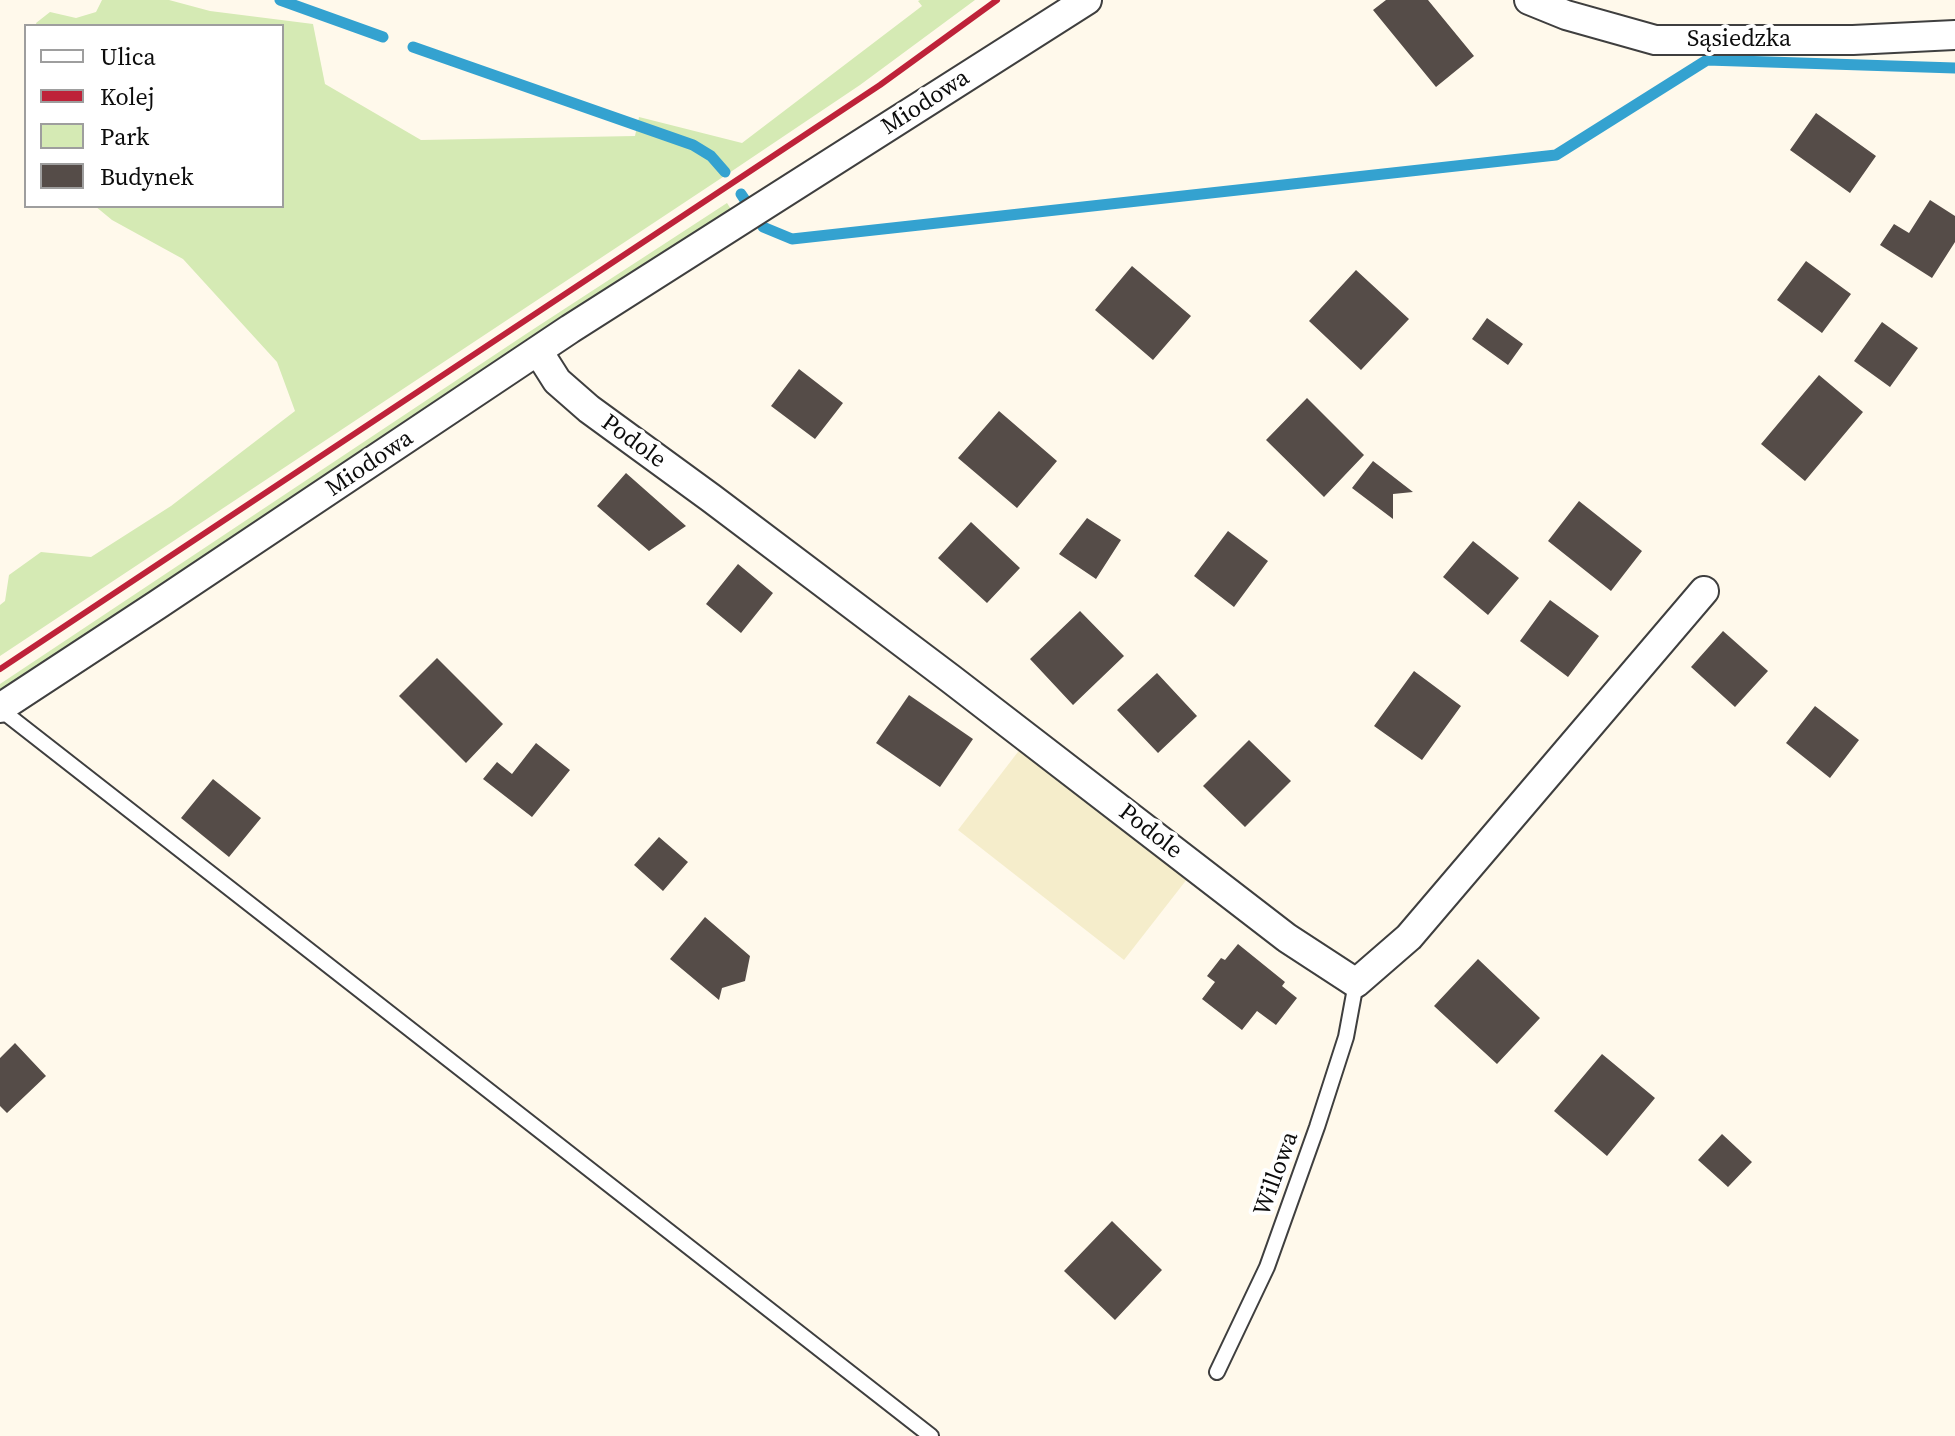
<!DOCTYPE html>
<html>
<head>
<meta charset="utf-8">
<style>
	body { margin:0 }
	#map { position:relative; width:1955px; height:1436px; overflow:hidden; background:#fff9eb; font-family:"Source Serif 4",serif }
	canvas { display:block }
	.legend { position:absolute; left:24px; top:24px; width:260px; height:184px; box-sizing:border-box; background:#fff; border:2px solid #9e9e9e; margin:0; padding:10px 14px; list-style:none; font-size:24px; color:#0c0c0c }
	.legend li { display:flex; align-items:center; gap:16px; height:40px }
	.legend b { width:40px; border:2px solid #9e9e9e }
</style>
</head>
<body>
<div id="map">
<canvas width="1955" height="1436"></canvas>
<ul class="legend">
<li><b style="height:10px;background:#fff"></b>Ulica</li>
<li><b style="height:10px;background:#be2239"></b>Kolej</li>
<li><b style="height:22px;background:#d5eab4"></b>Park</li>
<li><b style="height:22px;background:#554c48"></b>Budynek</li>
</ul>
</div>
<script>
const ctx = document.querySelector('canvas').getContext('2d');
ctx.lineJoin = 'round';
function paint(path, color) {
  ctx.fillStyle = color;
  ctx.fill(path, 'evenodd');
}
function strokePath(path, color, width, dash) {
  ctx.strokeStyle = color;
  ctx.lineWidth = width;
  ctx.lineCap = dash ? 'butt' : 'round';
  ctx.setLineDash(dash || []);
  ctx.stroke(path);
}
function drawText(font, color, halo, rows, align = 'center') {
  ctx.font = font + ' "Source Serif 4",serif';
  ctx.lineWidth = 8;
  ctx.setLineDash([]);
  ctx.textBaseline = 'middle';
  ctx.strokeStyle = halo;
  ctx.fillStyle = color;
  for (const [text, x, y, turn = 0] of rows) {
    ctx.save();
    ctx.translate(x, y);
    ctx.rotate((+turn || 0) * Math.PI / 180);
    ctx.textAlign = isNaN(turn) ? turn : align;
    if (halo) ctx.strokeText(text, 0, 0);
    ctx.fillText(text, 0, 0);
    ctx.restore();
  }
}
paint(new Path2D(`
	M1024,744l167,130 -67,86 -166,-130z`), '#f5edcb');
paint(new Path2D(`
	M102,0h67l41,11 103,13 12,60 96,56 214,-4 4,-19 103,26 180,-137 -4,-5 2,-1h55l-115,85 -125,84 -735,487v-51l5,-4 4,-26 32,-23 50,5 80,-51 124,-95 -18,-49 -94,-103 -71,-39 -17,-14h187v-180h-245l-1,-3 14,-11 26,6 20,-6z
	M727,203l7,11 -734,487v-17l529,-352z`), '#d5eab4');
strokePath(new Path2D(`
	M280,0l103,37
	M413,47l280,98 18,11 14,16
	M741,194l6,9
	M763,227l29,12 764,-84 151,-95 248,8`), '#34a2d0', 11);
paint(new Path2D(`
	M1386,0h42l46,56 -38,31 -63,-77z
	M1816,113l60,43 -26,37 -60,-43z
	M1930,200l25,16v26l-23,36 -52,-33 14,-21 15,9z
	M1806,261l45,33 -29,39 -45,-33z
	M1132,266l59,50 -38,44 -58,-50z
	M1356,270l53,49 -48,51 -52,-49z
	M1487,318l36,26 -15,21 -36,-26z
	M1882,322l36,26 -28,39 -36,-26z
	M799,369l44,34 -28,36 -44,-33z
	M1819,375l44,37 -58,69 -44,-37z
	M1307,398l57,57 -40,42 -58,-57z
	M999,411l58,50 -40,47 -59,-50z
	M1373,461l40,31 -20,2v25l-41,-31z
	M626,473l60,53 -37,25 -52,-45z
	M1579,501l63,50 -31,40 -63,-50z
	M1087,518l34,22 -25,39 -37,-25z
	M971,522l49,46 -33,35 -49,-45z
	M1228,531l40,30 -34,46 -40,-31z
	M1473,541l46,37 -31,37 -45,-38z
	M738,564l35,29 -32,40 -35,-29z
	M1550,600l49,36 -31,41 -48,-36z
	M1080,611l44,45 -51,49 -43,-46z
	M1723,631l45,40 -33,36 -44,-40z
	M437,658l66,66 -37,39 -67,-67z
	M1414,671l47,35 -39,54 -48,-34z
	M1157,673l40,43 -39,37 -41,-43z
	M909,695l64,44 -33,48 -64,-44z
	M1815,706l44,34 -29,38 -44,-35z
	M1249,740l42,41 -46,46 -42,-41z
	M536,743l34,27 -38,47 -49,-38 14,-17 15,12z
	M213,779l48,39 -32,39 -48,-39z
	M659,837l29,25 -25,29 -29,-26z
	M705,917l45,39 -5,25 -23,7 -3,12 -49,-41z
	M1238,944l47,38 -3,4 15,12 -21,27 -19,-14 -15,19 -40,-31 13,-17 -8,-6 14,-18 4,2z
	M1478,959l62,59 -43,46 -63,-58z
	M15,1043l31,33 -39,37 -7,-7v-48z
	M1602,1054l53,44 -48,58 -53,-45z
	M1722,1134l30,28 -24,25 -30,-27z
	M1112,1221l50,49 -47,50 -51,-49z`), '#554c48');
const service = new Path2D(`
	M0,709l931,727
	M1217,1372l50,-105 50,-140 29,-90 10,-54`);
const minor = new Path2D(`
	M1529,0l37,15 89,25h198l102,-5
	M538,351l19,30 32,28 122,89 240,181 336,259 69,45 53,-46 295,-346
	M0,708l157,-103 413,-276 517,-329`);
strokePath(service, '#3f3f3f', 18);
strokePath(minor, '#3f3f3f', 32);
strokePath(service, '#fff', 14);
strokePath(minor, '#fff', 28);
strokePath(new Path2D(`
	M0,669l880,-584 117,-85`), '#be2239', 6);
drawText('24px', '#0c0c0c', '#fff', [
	["Sąsiedzka",1739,40],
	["Miodowa",926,103,-33],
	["Podole",633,442,36],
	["Miodowa",370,464,-34],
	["Podole",1150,832,38],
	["Willowa",1277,1174,-70]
]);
</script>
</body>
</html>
